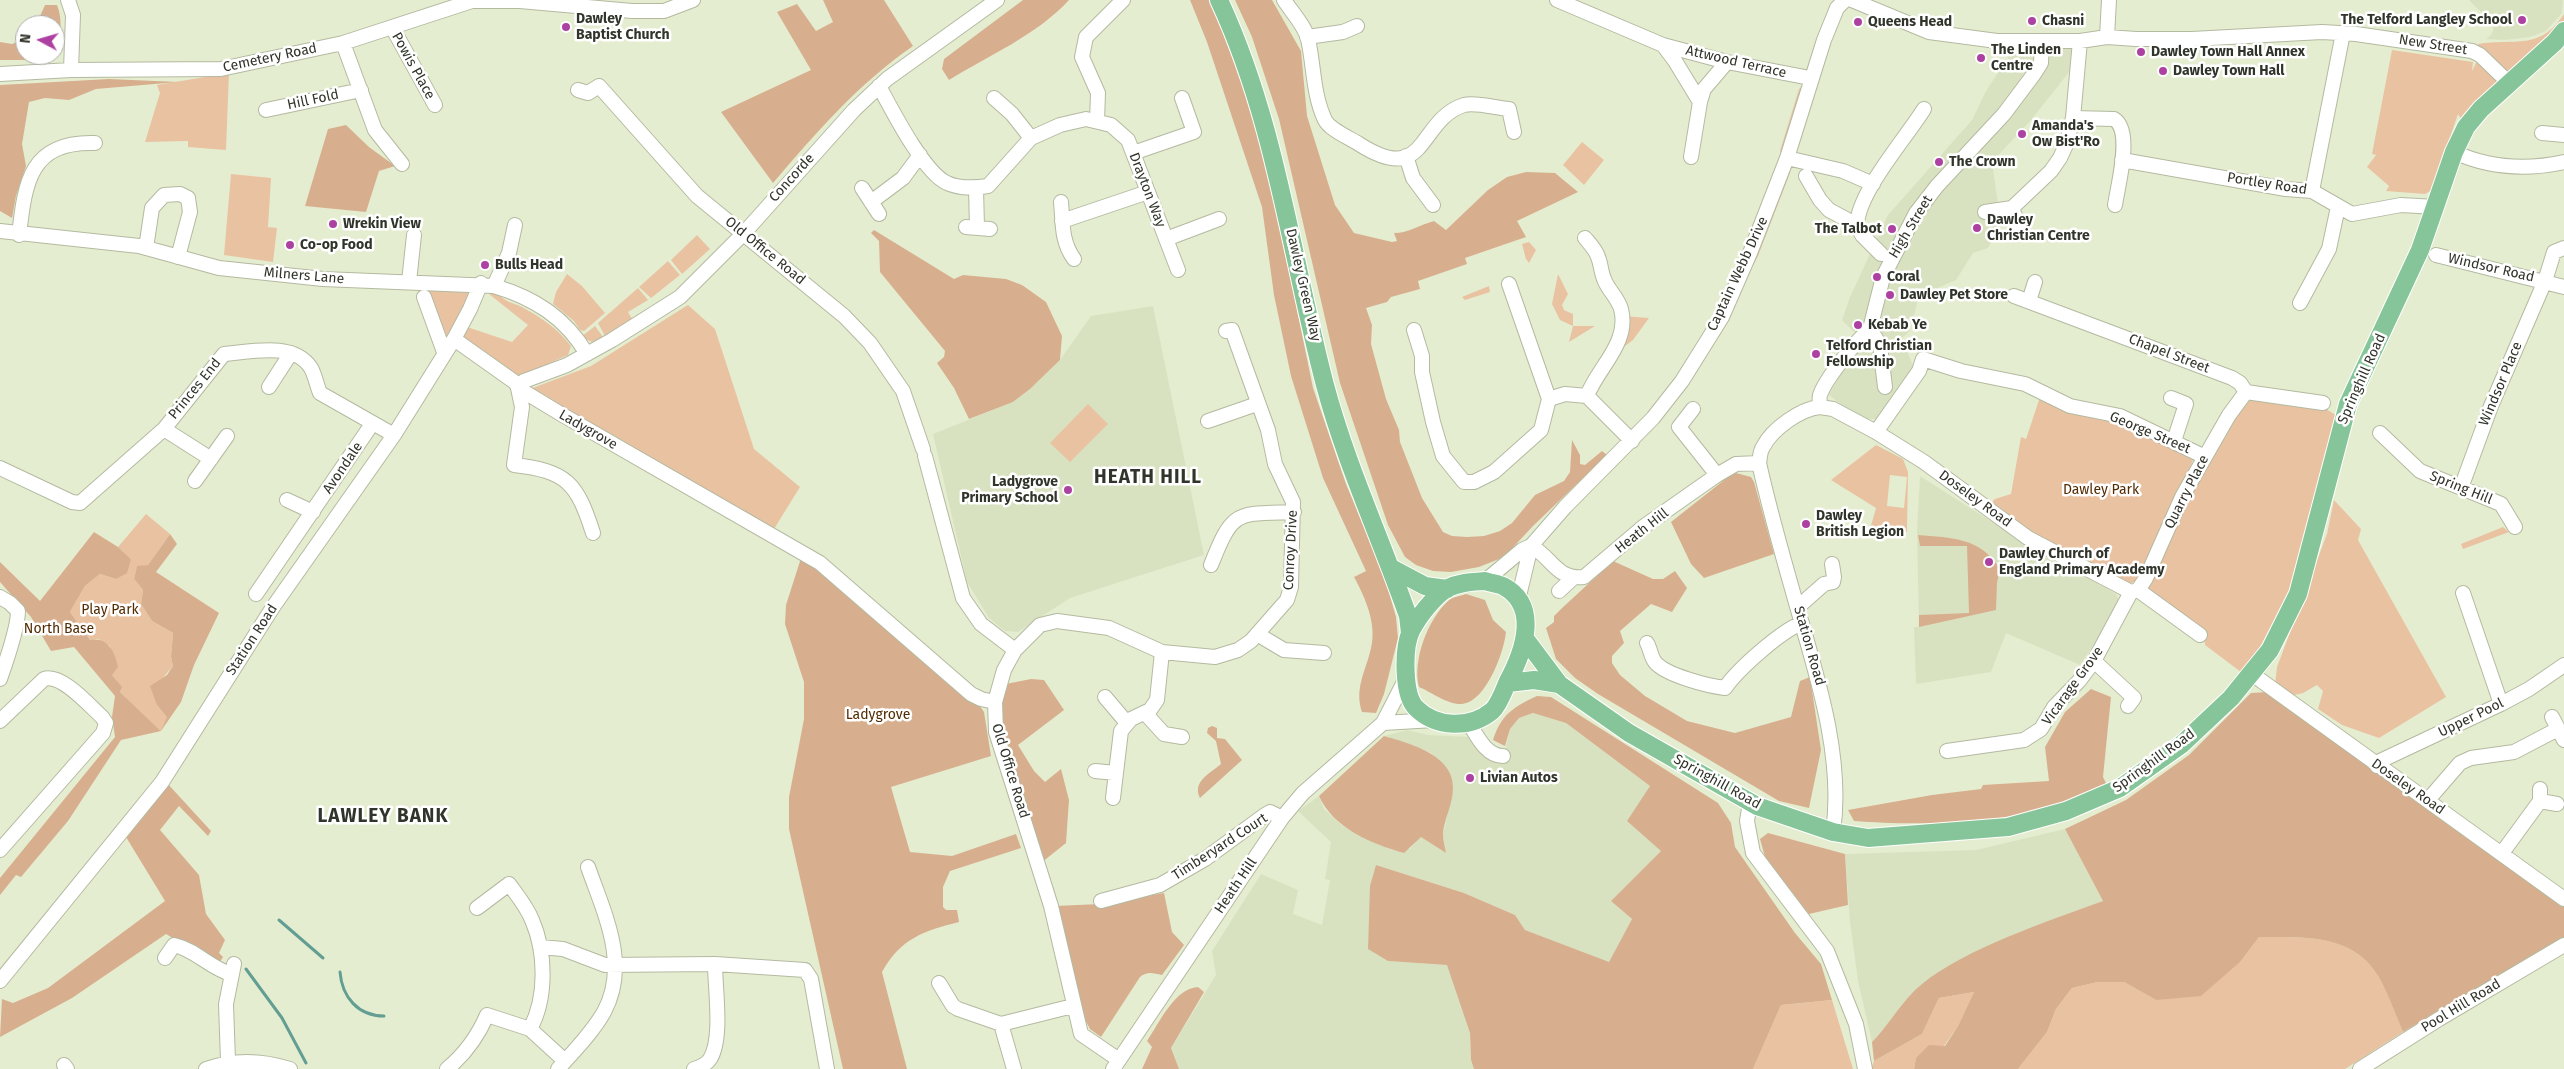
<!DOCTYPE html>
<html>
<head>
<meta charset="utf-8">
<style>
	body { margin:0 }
	#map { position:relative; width:2564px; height:1069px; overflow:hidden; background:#e5edd1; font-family:"Fira Sans",sans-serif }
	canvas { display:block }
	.north { position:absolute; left:15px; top:15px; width:50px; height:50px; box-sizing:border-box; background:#fff; border:1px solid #adaeaa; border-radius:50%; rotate:276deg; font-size:14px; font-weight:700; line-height:20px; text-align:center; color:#31342a }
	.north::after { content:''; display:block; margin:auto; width:18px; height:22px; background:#ac41a1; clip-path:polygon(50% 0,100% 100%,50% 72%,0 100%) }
</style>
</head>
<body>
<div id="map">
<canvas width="2564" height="1069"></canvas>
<div class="north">N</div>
</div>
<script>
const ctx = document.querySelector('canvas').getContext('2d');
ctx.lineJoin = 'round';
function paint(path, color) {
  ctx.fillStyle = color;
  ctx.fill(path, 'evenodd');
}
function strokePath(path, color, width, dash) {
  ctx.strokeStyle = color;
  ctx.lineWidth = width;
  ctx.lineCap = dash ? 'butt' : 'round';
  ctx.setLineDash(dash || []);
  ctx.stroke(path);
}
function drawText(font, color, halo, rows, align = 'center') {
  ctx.font = font + ' "Fira Sans",sans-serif';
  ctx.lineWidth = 5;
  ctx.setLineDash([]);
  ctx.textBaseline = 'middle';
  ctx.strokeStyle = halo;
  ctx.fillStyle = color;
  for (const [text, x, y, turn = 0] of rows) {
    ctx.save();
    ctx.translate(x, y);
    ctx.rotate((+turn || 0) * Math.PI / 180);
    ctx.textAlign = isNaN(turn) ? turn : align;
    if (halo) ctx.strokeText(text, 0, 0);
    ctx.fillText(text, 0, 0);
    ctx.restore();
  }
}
paint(new Path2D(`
	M2469,0h94l-1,13 -16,18 -16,6 -25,3 -19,-1 6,-5 2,-9z
	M2079,43l-6,24 -42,53 -39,42 9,63 -13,23 -15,5 -17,27 -37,16 -9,35 -8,7 13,33 -37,48h-19l-30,-24 31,-57 -18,-18 8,-23 38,-82 84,-95 14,-29 31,-47z
	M1153,306l51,249 -134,43 -52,34 -13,-1 -16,-13 -22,-36 -34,-148 80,-32 17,-13 30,-29 31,-44z
	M1920,476l83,53 113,65 5,11 -41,60 -74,-32 -15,39 -75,12 -2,-57h5l-2,-97z
	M1533,713l33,10 84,63 11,65 -50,50 21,18 -23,44 -84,-33 -10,-15 -51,-22 -88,-28 12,96 59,4 3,3 20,65 1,27 3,9h-295l-8,-21 45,-73 -4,-24 49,-77 37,16 -5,24 29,11 8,-45 -5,-1 6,-37 -33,-31 21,-15 5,13 19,17 25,13 24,11 18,-1 10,-13 26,17 -3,-18 10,-47 -22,-35 -21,-9 -26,-8 23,-6 22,5 41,2 13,18 19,9 8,-35 9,-11z
	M2065,829l38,72 -97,38 -49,23 -35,22 -50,58 -14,-61 -8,-59 -5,-68 131,-4z`), '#d9e2c0');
paint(new Path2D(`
	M2564,14v17l-98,96 -8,-13 -26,76 -7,4 -39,-3 3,-5 -22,-19 9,-12 -4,-1 20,-104 81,12 -1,9 8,-16 -2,-11c37,-6 62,7 86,-30z
	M229,73l-3,77 -38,-3v-6l-43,1 15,-49 -3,-8z
	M1810,78l-23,79 3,16 -32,83 -11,21 -7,-2 9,-22 -3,-12 14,-33 7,2 19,-52 -6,-7 19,-62z
	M1582,142l22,18 -20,25 -21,-20z
	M231,174l40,4 -3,49 9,1 -4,34 -49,-7z
	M697,235l13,14 -28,25 -11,-14z
	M1529,242l7,8 -7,13 -3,-4 -4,-15z
	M668,261l12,14 -29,23 -12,-11z
	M567,274l15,12 23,27 -21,18 -4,-1 -6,-9 -21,-17 3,-12z
	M1558,274l10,20 -6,11 2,5 9,4v12h22l-26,16 4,-16 -13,-6 -8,-16z
	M427,286l39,3 4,6 -4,11 -22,34z
	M1489,286l1,6 -25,8 -3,-3z
	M638,288l10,12 -20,12 4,7 -27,17 -7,-13z
	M491,292l8,2c5,8 15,9 23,13 20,11 36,22 49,39l-3,9 -50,22 -58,-40 7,-10 45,15 16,-17 -39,-31z
	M688,305l27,24 39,120 46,38 -26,42 -244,-140 61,-23z
	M1622,316l27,2 -16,22 -12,9z
	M595,326l8,11 -11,5 -11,-5z
	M2247,394l76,13 19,12 -51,170 -46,86 -40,-30v-12l-64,-44 43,-91z
	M2040,397l11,8 67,15 76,38 -52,120 -15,7 -102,-54 -35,-27 5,-5 16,-5 10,-57 5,2z
	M1088,404l20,20 -38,38 -20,-19z
	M1876,445l27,14 5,13 -1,60 -37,-3 6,-21 -45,-28zM1890,475l17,2 -3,31 -17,-2z
	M2334,500l27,29 -3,11 88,157 -67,41 -37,-13 -24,-16 5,-18 -6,-6 -14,8 -13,3 -15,-11 2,-18 50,-133z
	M146,514l24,20 -22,31 -11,2 -3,12 9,11 -2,14 11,17 21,12 -2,24 2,9 -12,14 -4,25 11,12 -7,14 -41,-39 1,-5 -9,-12 -2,-29 -12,-7 -8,1 -20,-28 15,-26 15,-12 16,5 15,-20 -13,-12z
	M2503,527l6,5 -46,17 -2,-5z
	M2259,937c42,0 94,-4 119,39 10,17 17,38 25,56l-58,37h-327l29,-37 9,-23 16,-21 26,-6h26l32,18 85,-39z
	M1974,992l-16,34 -14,20 -28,12 -2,11h-43l3,-8 48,-27 17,-36z
	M1832,1000l21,69h-100l28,-64z`), '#e9c2a2');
paint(new Path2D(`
	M823,0h61l29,46c-55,38 -97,87 -140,137l-52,-71 90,-42 -34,-58 20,-8 19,27 17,-9z
	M1023,0h46c-32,35 -81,56 -120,80l-7,-11 2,-10z
	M1190,0h21l36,98 20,65 46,225 33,96 38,91 12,42 2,21 -14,56 -8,19 -14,-1c-8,-24 4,-41 9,-64 6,-24 -6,-51 -17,-71l12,-6 -43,-93 -32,-102 -17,-81 -12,-88 -55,-165z
	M1235,0h37l29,51 6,65 28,89 19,28 38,9 5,-1 -3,-8c15,0 25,-8 40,-12l12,9 42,-40 19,-13 19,-5 29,1 23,19 -61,29 9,16 -61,21 2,6 -49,17 2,8 -29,8 -4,5 -21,6 6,17 -1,19 15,55 13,31 1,12 22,56 21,34 9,4 15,1 17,-1 16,-5 12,-8 23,-28 29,-14 6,-9 2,-32 8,15v9l5,1 17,-14 5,4 -74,71 -29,31 -25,10 -28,5 -18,-1 -17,-6 -11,-8 -17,-32 -48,-142 -61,-264 -27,-82z
	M45,5h12c6,14 4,34 -2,47v-27h-19z
	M25,39v16h27l-6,5h-46v-18l12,2z
	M109,79l69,3 -82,7 -27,11 -24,-2 -16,4 -7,42 4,22 -10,30 -4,22 -12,-7v-126z
	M346,125l23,22 26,19 -16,5 -13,41 -61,-6 23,-77z
	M874,230l80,49 9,-4 43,4 16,6 24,17 16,34 -2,24 -30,29 -17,13 -44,17 -15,-31 -17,-25 7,-6 1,-6 -65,-79 -1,-31 -8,-8z
	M1736,473l15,4 3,5 20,72 -70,24 -13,-14 -20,-42 57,-45z
	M94,532l24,15 13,12 -4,14 -11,6 -16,-5 -15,12 -15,26 20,28c18,-3 25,12 28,27l-6,8 10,12 -2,5 41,39 6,-14 -10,-12 -7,-19 17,-11 6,-9 -2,-9 2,-24 -21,-12 -11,-17 2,-14 -9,-11 3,-13 11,-1 22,-31 7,10 -21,28 63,41 -25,52 -13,37 -20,29 -40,9 -53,81 -47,56 -5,-2 -16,20v-17l115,-141 -3,-20 3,-21 -41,-49 -23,4 -20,-34 -31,-35v-20l40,39z
	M1918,535c34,3 62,2 82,34l-3,14 -1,27 -77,17v-12l50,-2 -2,-67h-47z
	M801,558l18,11 158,133 7,10 7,44 -100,31 19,65 42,4 64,-22 5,14 -71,23 -7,16v20l3,3h11l2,12c-35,9 -58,16 -77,50l25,97h-64l-54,-240v-32l15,-78v-37l-19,-58 1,-19z
	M1613,561l40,18h10l12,-8 12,17 -15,24 -21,-8 -31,27 4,12 -12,13v7l8,12 25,21 42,25 48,12 56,-16 9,-36 10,-4 11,73 -12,58 -30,-7 -181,-107 -23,-16 -19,-19 -10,-31 8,-6v-6l7,-7z
	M1466,594l19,6 8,20 13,12c-2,20 -20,70 -44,72 -14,1 -31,-12 -43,-17 -7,-26 9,-68 29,-86 4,-4 13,-5 18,-7z
	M1031,679l13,1 20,30 -46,35 16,26 11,11 16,-13 8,31 -3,43 -25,20 -40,-133 -2,-28 7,-18z
	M2091,689l20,8 -8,80 4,8c-24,9 -48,19 -73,26 -52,14 -127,14 -180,10l-6,-11 84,-15 49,-6 2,-4 66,-4 -4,-34 20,-35z
	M2268,692l296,212v34l-161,94c-8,-18 -15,-39 -25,-56 -25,-43 -77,-39 -119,-39l-18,24 -40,35 -45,4 -32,-18h-26l-26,6 -16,21 -9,23 -29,37h-104l2,-11 13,-13 16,1 13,-20 16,-34 -35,6 -17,36 -48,27 -2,-19c18,-18 30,-42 50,-58 44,-36 127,-63 181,-83l-38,-72 61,-29 63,-45 62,-62z
	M1537,696l14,1 167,106 13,20 4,24 60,86 26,31 11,36 -51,5 -28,64h-279l-3,-9 -1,-27 -23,-68 -59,-4 -20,-12 2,-63 6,-21 88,28 51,22 10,15 84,32 23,-43 -21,-18 50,-50 -34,-30 23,-35 -84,-63 -33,-10 -14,5 -9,11 -5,17 -12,-6c8,-25 20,-33 44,-44z
	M1212,726l5,2v10l8,1 17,21 -42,38c-8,-16 9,-24 21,-34l-5,-23 -9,-8 1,-5z
	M1384,736c25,7 70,19 69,52 0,16 -9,31 -10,46 0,6 2,13 3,19l-25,-16 -17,16c-32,-9 -71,-25 -85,-57z
	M167,783l44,48 -3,5 -29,-30 -19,24 39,45 7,39 19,26 -6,13 4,4 -5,8 -52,-31 -94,64 -72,39 2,-38 11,4 35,-15 117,-87 -39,-64z
	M1768,833l77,21 3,51 -39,9 -42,-50 -7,-25z
	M1164,893l8,39 12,13 -22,30c-9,-2 -15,-4 -22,2l-39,60 -11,-8 -9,-17 -26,-106 45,-2z
	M1198,987l6,5 -33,56 8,21h-37l10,-22 -5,-6c13,-19 27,-52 51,-54z`), '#d8af8e');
strokePath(new Path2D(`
	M279,920l44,38
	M246,969l36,49 24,45
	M340,972c2,25 18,44 44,44`), '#639e92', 3);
const minor = new Path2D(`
	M68,0l5,15 -2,55
	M1284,0c7,11 21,26 24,39 6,27 5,56 17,81 5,10 25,18 34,24 69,44 58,-24 105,-39 12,-3 32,3 45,4l5,23
	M1557,0l106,45 12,16 25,41 -9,55
	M1852,0l77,32 68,9h83l27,-4 29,2h56l130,-7 34,2 116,17 8,4 28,27
	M392,27l43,78
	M1307,37l36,-5 14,-6
	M2107,37l2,-37
	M343,43l32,87 27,34
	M1663,45l64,17 83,16
	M0,74l71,-4 150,-1 122,-26 129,-42h48l112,10h32l29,-11
	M879,86c13,24 45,87 68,97 13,6 27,5 41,3l43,-48 29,-13 26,-6 25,6 17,15 50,130
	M578,90l10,3 11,-7 98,110 147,120 26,27 33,48 20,58
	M994,98l18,16 19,24
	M1700,102l4,-13 23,-27
	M266,110l95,-20
	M2073,118l41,1c19,11 4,66 1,86
	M1097,121l1,-28 -16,-36 4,-20 37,-37
	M2542,133l22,2
	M2454,152c35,16 73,18 110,10
	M1133,153l61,-21 -12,-34
	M1406,156l7,22 20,27
	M1787,158l56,13 30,13
	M2122,160l164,29 26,2 40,23 49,-9 35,2
	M1806,176l14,24 9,10 28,15 5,10 19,19
	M862,188l17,26
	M976,188l1,39
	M2312,191l31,-158
	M871,202l32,-24 17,-23
	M1061,202c2,21 0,39 13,57
	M2012,208l7,18
	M1985,212l27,-4 39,-37 9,-13 6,-13 7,-27 7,-77
	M1062,221l86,-29
	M1857,225c1,-33 49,-87 67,-116
	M966,227l24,2
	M0,231l139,15 80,22 104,11 171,7c40,12 71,31 93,68
	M19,235c6,-53 11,-94 76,-92
	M1585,238c5,6 11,12 13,19 3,7 3,15 6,22 4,11 14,19 17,30 9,34 -23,58 -34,87
	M1166,239l53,-20
	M146,248l6,-40 12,-13 16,-1 8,4 2,14 -12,45
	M2436,255l128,32
	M409,282l5,-47
	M494,286l15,-33 6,-28
	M2014,296l218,82 8,5 6,9 77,11
	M424,297l20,55
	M2029,301l6,-19
	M2300,303l29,-54 9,-42
	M1870,329l13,-52 33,-64 21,-27 67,-72 30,-40 7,-11 1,-22
	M1870,329l10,16 5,42
	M1414,330l8,26v16l11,50 10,34 21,26h10l20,-10 47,-42 8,-31 -40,-115
	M454,339l62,44 2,5 43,26 259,149 151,131 10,5 14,3
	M269,387l22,-34
	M2171,398l15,6 -12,37
	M1549,399l16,-5 22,2 45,45
	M1820,407l13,2 43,23 48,30 104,76 103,54
	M1693,409l-14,18 38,48
	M1208,421l49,-17
	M164,429l47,30
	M1876,432l43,-61 4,-12 38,12 64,13 45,22 50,10 85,41
	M2380,433l40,38 81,33 14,23
	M925,456l38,142 18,26 34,26
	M0,468l72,34 8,1 84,-74 60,-75c26,-2 70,-13 87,14 4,7 6,18 9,25l74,42
	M195,481l32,-45
	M2461,488l30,-82 54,-125 9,-29 10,-4
	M287,500l26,12
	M593,533c-16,-50 -26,-62 -79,-68l8,-58 -4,-19 6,-7 43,-16 45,-25 68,-43 64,-64 110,-123 33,-31 110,-79
	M1531,546c21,11 25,34 53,31l59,-50 74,-52 19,-11 23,-1
	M1211,565c22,-56 25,-51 83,-53
	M1485,581l37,-31 9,-4 34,-39 88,-89 29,-37 40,-64 28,-64 37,-95 37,-118 13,-32 8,-8
	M2138,590l62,45
	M1559,591l14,-13
	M2131,592l7,-2 8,-12 36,-81 47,-82 17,-23
	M2463,593l38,111
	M256,594l116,-170
	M0,597l10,6 8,8c0,17 -12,51 -18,68
	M1518,600l13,-54
	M1798,607l26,-23 9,-2 1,-5 -2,-13
	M1257,634l27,16 40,3
	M1647,643c3,5 4,14 8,19 10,13 53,24 70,26 13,-19 56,-57 77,-65
	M2094,661l40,37 -6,8
	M2252,674l312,225
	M1105,697l22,26
	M1145,713l19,21 18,3
	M2552,717l12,23
	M0,721l44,-42c17,-6 45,26 58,38l4,6 -3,10 -103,117
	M1383,723l51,-3
	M1469,723c8,13 17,33 34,33
	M1947,751l77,-11 17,-11 13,-22 25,-26 15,-20 37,-69
	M2377,766l3,-5 121,-57 28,-15 35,-24
	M1095,771l21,2
	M1113,798l8,-67 10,-12 19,-9 7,-10 5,-48
	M2428,800l32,-37 11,-5 43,-6 44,-23
	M2540,801l17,3
	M1750,802l-3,19 6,32 74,98 29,73 9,45
	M1833,832c10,-68 -12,-143 -31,-208 -15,-53 -31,-107 -43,-161 1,-5 1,-12 4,-16 9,-18 37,-38 57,-40 0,-4 -1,-9 0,-12 6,-17 36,-54 50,-66
	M2502,853l38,-52v-12
	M1101,901l59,-16 45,-26 60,-44 5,-3 12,6
	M477,908l32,-24c8,11 18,23 23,36 14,32 15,78 -2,109
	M540,947l23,2 42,16 110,-1 90,6 6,9 16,90
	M165,958l9,-13c22,5 36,23 57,29
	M0,981l162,-199 111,-175 121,-172 60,-96 16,-30 11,-26
	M939,983l14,23 5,3 43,15 72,-18
	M1001,1024l13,45
	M1119,1060l-38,-26 -30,-128 -55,-174 -1,-30 9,-32 11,-20 25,-25 17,-4 52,7 53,24 53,5 23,-7 13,-9 36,-41 4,-13 2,-85 -18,-38 -7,-34 -36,-100 -6,1
	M228,1061l-2,-57 8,-40
	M64,1065l3,4
	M206,1069c28,-10 56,-9 84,0
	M447,1069c18,-15 31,-33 40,-54l43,14 35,32
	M558,1069c16,-18 34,-36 46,-57 26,-48 0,-99 -16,-145
	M694,1069c6,-2 13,-5 16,-10 13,-20 5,-71 5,-95
	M1113,1069l169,-251 21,-25 80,-70 22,-43
	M2360,1069l79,-50 125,-74`);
const major = new Path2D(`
	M1219,0c57,122 72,256 106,385 21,79 56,154 83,231l2,17
	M1391,568l34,18 22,3
	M1485,581c6,2 13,3 18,5 38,20 20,67 5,95 -4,9 -9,24 -16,30 -22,18 -56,17 -76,-3 -13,-13 -13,-60 -5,-77 7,-14 23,-35 37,-43 12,-6 24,-6 37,-7z
	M1526,640l33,44 70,49 128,73 76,26 35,6 140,-11 58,-16 54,-23 61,-43 50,-47 39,-48 28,-56 50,-190 72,-154 34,-98 12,-25 15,-18 74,-67 9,-11
	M1508,683l26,-3 25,4`);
strokePath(minor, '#b3baa0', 16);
strokePath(major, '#fff', 20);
strokePath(minor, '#fff', 14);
strokePath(major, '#86c599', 18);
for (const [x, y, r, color] of [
	[2522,20,5,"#ac41a1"],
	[2032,21,5,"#ac41a1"],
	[1858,22,5,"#ac41a1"],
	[566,27,5,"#ac41a1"],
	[2141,52,5,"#ac41a1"],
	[1981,58,5,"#ac41a1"],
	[2163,71,5,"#ac41a1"],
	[2022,134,5,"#ac41a1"],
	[1939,162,5,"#ac41a1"],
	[333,224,5,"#ac41a1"],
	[1977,228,5,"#ac41a1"],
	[1892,229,5,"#ac41a1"],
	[290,245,5,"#ac41a1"],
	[485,265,5,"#ac41a1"],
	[1877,277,5,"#ac41a1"],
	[1890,295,5,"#ac41a1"],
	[1858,325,5,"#ac41a1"],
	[1816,354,5,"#ac41a1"],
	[1068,490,5,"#ac41a1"],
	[1806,524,5,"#ac41a1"],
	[1989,562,5,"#ac41a1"],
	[1470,778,5,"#ac41a1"]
]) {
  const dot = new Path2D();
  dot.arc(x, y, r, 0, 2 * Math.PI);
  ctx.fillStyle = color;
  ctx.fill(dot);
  strokePath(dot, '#fff', 2);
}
drawText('bold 14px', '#31342a', '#fff', [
	["Dawley",576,19],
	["Baptist Church",576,35],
	["The Telford Langley School",2512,20,"right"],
	["Chasni",2042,21],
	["Queens Head",1868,22],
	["The Linden",1991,50],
	["Centre",1991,66],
	["Dawley Town Hall Annex",2151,52],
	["Dawley Town Hall",2173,71],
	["Amanda's",2032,126],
	["Ow Bist'Ro",2032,142],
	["The Crown",1949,162],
	["Dawley",1987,220],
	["Christian Centre",1987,236],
	["Wrekin View",343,224],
	["The Talbot",1882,229,"right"],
	["Co-op Food",300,245],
	["Bulls Head",495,265],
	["Coral",1887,277],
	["Dawley Pet Store",1900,295],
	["Kebab Ye",1868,325],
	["Telford Christian",1826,346],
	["Fellowship",1826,362],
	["Ladygrove",1058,482,"right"],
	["Primary School",1058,498,"right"],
	["Dawley",1816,516],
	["British Legion",1816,532],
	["Dawley Church of",1999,554],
	["England Primary Academy",1999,570],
	["Livian Autos",1480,778]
], 'left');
drawText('14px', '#31342a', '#fff', [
	["New Street",2433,45,9],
	["Cemetery Road",270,58,-12],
	["Attwood Terrace",1736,62,13],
	["Powis Place",413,66,61],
	["Hill Fold",313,100,-12],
	["Concorde",792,178,-48],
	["Portley Road",2267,184,9],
	["Drayton Way",1147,190,69],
	["High Street",1911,227,-59],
	["Old Office Road",765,251,39],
	["Windsor Road",2491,268,13],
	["Captain Webb Drive",1738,274,-65],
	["Milners Lane",304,276,5],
	["Dawley Green Way",1303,285,77],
	["Chapel Street",2169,354,21],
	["Springhill Road",2362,379,-66],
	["Windsor Place",2501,384,-67],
	["Princes End",195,389,-51],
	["Ladygrove",588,430,30],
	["George Street",2150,433,23],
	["Avondale",343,468,-56],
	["Spring Hill",2461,488,22],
	["Quarry Place",2187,492,-63],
	["Doseley Road",1975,499,36],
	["Heath Hill",1642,531,-38],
	["Conroy Drive",1291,550,-87],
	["Station Road",252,640,-57],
	["Station Road",1809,646,74],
	["Vicarage Grove",2073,686,-54],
	["Upper Pool",2471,718,-26],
	["Springhill Road",2154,761,-36],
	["Old Office Road",1010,771,73],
	["Springhill Road",1717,782,29],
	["Doseley Road",2408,787,35],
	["Timberyard Court",1220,847,-33],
	["Heath Hill",1236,886,-56],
	["Pool Hill Road",2461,1006,-31]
]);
drawText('14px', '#522b02', '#fff', [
	["Dawley Park",2101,490],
	["Play Park",110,610],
	["North Base",59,629],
	["Ladygrove",878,715]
]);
ctx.letterSpacing = '1px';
drawText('bold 19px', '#31342a', '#fff', [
	["HEATH HILL",1148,478],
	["LAWLEY BANK",383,817]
]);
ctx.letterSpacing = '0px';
</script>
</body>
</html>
